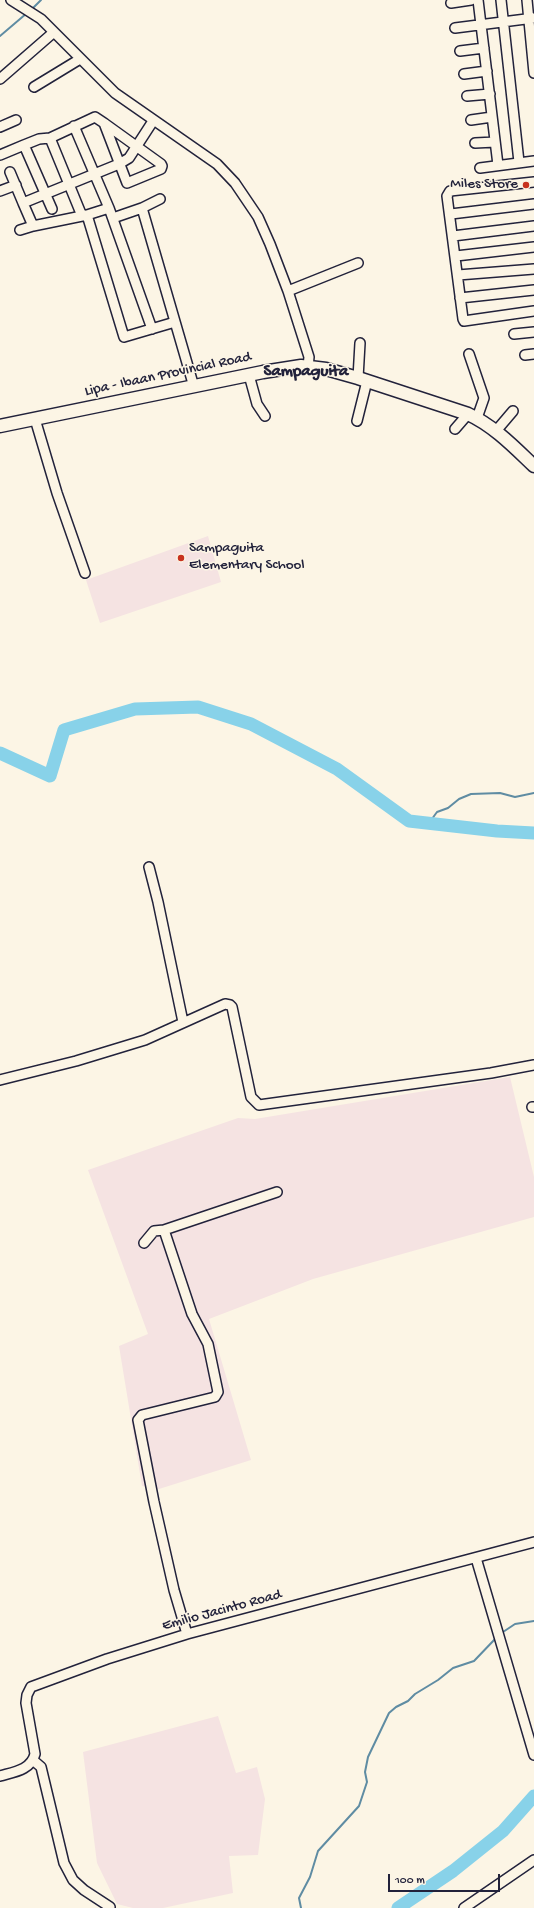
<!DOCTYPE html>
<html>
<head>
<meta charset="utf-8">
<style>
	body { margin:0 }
	#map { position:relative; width:534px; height:1908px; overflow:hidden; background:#fcf5e5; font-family:"Gochi Hand",sans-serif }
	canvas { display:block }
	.scale { position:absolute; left:388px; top:1874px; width:112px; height:18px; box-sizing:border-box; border:2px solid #22223b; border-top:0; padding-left:5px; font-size:12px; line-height:14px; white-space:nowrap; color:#22223b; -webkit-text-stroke:3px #fcf5e5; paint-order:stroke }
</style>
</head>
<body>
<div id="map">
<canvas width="534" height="1908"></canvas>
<div class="scale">100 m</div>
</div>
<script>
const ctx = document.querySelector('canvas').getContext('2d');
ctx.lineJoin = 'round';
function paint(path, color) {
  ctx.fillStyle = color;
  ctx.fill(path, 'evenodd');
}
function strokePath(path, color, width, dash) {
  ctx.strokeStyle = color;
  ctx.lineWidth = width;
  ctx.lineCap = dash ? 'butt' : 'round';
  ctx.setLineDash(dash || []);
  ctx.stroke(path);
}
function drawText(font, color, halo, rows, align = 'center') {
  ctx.font = font + ' "Gochi Hand",sans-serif';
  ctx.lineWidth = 3;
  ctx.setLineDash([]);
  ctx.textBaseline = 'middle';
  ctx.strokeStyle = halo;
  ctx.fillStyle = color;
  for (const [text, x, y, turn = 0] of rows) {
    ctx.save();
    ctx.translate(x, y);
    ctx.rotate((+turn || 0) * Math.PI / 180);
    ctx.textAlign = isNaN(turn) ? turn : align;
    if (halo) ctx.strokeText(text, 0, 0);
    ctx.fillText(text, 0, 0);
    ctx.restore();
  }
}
paint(new Path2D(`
	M208,536l13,46 -121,41 -14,-43z
	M510,1077l24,100v40l-221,62 -104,40 42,141 -92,29 -17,-3 -23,-140 29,-12 -60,-164 150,-52 17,1z
	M218,1716l18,57 21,-6 8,32 -7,56 -29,1 4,37 -70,15h-30l-16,-4 -20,-41 -14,-111z`), '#f5e3e2');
strokePath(new Path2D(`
	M32,9l9,-9
	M0,36l27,-23
	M429,823l8,-11 11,-4 11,-9 12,-5 29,-1 15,4 19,-4
	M500,1634l15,-10 19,-3
	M301,1908l-2,-10 11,-21 8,-26 41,-45 8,-24 -2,-10 3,-15 21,-44 7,-6 12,-6 7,-7 23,-14 15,-12 21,-7 22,-23`), '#5f8ca3', 2);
strokePath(new Path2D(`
	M0,753l50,23 14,-46 71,-21 63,-2 53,17 86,45 72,52 88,10 37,2
	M398,1908l55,-37 50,-40 31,-35`), '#88d2e9', 13);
const minor = new Path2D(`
	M11,0l30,19 74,74 102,71 18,19 23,34 12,27 18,47 21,66 -1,10
	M478,0l20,165
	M501,0l18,162
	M527,0l7,73
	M451,3l20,-3
	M455,28l79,-10
	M460,51l24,-3
	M464,74l23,-3
	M0,79l54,-47
	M34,87l46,-28
	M467,96l23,-2
	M471,120l21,-3
	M74,126l35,82
	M0,127l16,-7
	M50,138l45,-21 9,6 57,41 1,2 -1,3 -34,14 -23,-60
	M475,143l20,-1
	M0,155l24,-10
	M480,168l54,-7
	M10,172l13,31
	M534,182l-84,9 -3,5 16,123 1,2 70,-10
	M0,191l16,-6
	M142,208l52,179
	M52,209l-28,-64 15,-6 11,-1 32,78
	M451,214l83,-10
	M87,215l37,122 51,-15
	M113,218l29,-10 18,-9
	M20,230l13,-4
	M453,236l81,-10
	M456,256l78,-9
	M458,275l76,-6
	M288,291l70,-28
	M460,298l74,-8
	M152,329l-43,-121 -22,7 -54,11 -10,-23 96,-39 10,-6 24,-37
	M514,334l20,-2
	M469,354l15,44 -7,20
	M525,355l9,-1
	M249,375l8,29 8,12
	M358,378l2,-35
	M35,419l22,74 28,80
	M357,421l10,-40
	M455,429l13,-15
	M496,431l17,-20
	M149,867l9,35 25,120
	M0,1080l76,-19 69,-21 80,-36 5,1 2,2 19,90 8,8 232,-32 43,-8
	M532,1107h2
	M144,1243l10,-12 10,-1
	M476,1558l58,197
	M187,1634l-13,-44 -20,-88 -16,-82 4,-5 73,-18 3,-5 -10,-48 -16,-30 -28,-84 113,-38
	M34,1761l7,6 23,96 9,17 11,10 26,17
	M0,1776c14,-4 31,-6 35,-22l-9,-51 1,-8 4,-8 76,-28 80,-25 347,-92
	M464,1908l70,-48`);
const major = new Path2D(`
	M0,426l263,-54 38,-6 25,3 32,9 110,36c26,12 46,33 66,52`);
strokePath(minor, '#22223b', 12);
strokePath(major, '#22223b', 15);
strokePath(minor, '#fcf5e5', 9);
strokePath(major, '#fcf5e5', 12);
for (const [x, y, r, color] of [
	[526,185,4,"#c8321e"],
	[181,558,4,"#c8321e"]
]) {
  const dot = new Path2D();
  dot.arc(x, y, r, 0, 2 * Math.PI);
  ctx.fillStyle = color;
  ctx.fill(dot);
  strokePath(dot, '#fcf5e5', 1.5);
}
drawText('15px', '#22223b', '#fcf5e5', [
	["Miles Store",518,185],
	["Sampaguita",189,549,"left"],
	["Elementary School",189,566,"left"]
], 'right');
drawText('15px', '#22223b', '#fcf5e5', [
	["Lipa - Ibaan Provincial Road",168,375,-12],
	["Emilio Jacinto Road",222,1611,-15]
]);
drawText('bold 17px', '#22223b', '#fcf5e5', [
	["Sampaguita",306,372]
]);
</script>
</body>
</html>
